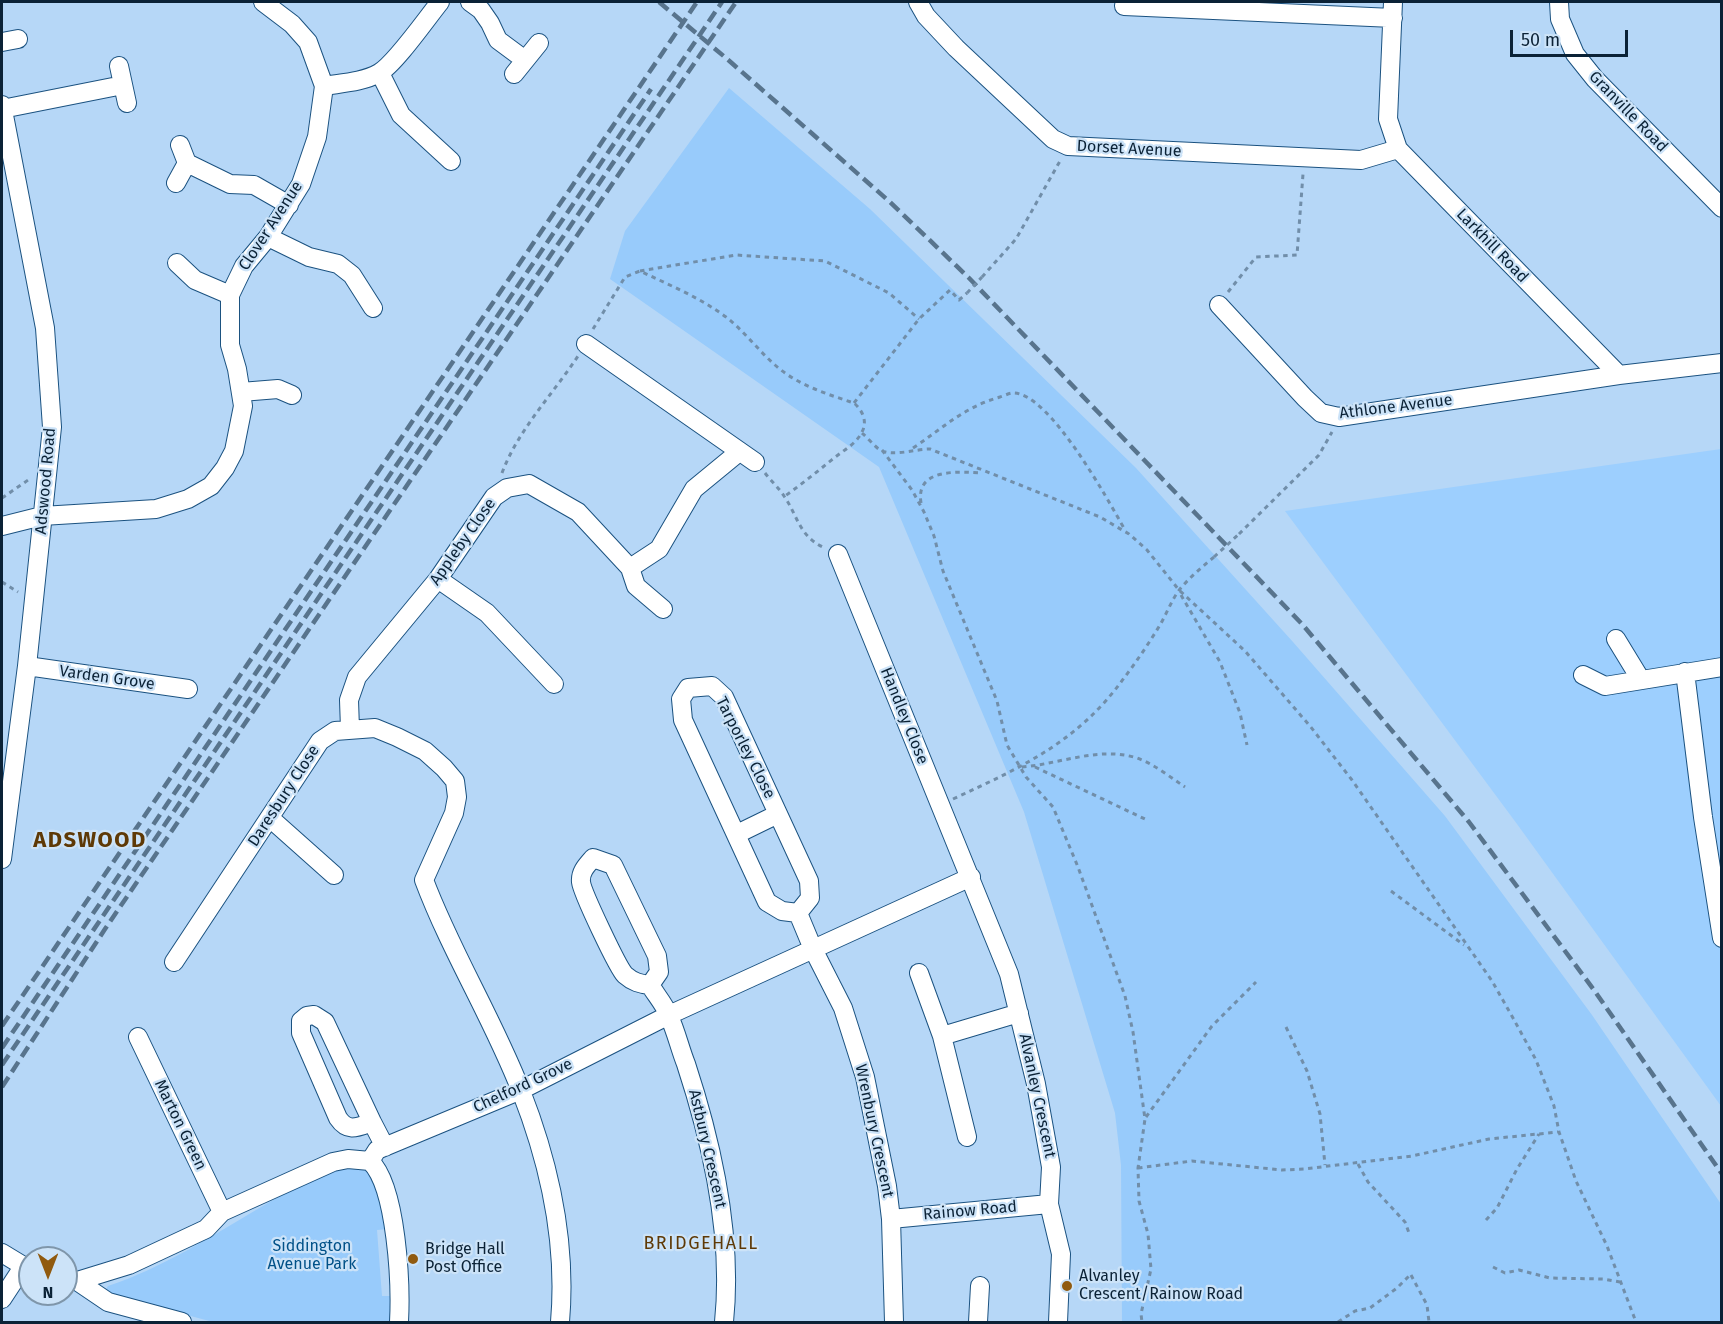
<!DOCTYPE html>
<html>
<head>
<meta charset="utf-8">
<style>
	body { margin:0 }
	#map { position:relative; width:1723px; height:1324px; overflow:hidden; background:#b6d7f7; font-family:"Fira Sans",sans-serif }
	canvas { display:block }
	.frame { position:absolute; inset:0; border:3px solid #0b2236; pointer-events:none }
	.north { position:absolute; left:18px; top:1246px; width:60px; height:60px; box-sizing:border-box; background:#cce3f8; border:2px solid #7f96aa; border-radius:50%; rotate:180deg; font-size:16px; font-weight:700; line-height:24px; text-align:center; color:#0b2236 }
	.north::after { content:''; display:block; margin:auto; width:21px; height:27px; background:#905a0f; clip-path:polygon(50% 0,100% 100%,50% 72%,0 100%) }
	.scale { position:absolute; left:1510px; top:30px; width:118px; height:27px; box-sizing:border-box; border:3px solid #0b2236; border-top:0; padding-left:8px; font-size:18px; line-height:21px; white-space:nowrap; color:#0b2236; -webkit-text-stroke:4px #cce3f8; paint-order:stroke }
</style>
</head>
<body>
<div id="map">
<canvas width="1723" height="1324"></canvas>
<div class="frame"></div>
<div class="north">N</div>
<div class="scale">50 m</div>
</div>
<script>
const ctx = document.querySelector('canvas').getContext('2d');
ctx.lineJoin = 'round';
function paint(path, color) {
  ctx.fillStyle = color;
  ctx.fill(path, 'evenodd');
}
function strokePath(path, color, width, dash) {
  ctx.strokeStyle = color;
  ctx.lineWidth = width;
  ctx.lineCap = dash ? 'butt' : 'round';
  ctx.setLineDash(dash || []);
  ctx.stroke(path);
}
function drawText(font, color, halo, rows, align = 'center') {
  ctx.font = font + ' "Fira Sans",sans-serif';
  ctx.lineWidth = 4.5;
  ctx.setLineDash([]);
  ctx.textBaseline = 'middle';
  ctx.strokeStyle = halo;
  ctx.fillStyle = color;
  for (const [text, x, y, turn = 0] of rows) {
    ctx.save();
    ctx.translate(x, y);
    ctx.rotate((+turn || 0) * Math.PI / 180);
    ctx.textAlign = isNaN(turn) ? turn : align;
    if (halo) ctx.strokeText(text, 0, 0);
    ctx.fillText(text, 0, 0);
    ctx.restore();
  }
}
paint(new Path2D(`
	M1721,449v657l-204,-282 -232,-313z`), '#9dcffe');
paint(new Path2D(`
	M729,88l141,121 266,259 157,174 152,174 147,199 129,189v118h-599l-1,-157 -6,-52 -91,-301 -145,-345 -269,-188 15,-48z
	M345,1167l20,2 8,8 15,52 -11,1 5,66h12l-2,26h-179l-89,-24 -13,-5 -5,-4 2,-3c54,-18 104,-50 153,-79 26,-16 56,-27 84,-40z`), '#98cbfb');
const minor = new Path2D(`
	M470,2l11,8 9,13 8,17 27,20
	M918,2l8,14 30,32 97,91 15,7 293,14 37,-11
	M1393,2l-5,117 10,30 221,226 103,-12
	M1559,2l1,17 15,35 20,25 127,129
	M1124,6l269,12
	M2,42l16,-3
	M119,66l8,37
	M380,73l21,42 50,46
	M514,74l25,-31
	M324,86c18,-3 39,-4 55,-13 16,-9 48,-55 61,-71
	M2,105l43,223 7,99 -25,239 -25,193
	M2,109l121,-24
	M187,163l43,21 24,1 35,20
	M176,183l11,-20 -7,-18
	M268,237l41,20 29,7 14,11 21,33
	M177,263l18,17 35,15
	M1219,305l86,93 16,15 18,4 280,-42
	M586,344l169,118
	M241,392l37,-3 14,6
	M2,526l40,-10 114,-7 32,-10 23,-13 14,-18 9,-17 9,-45 -6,-37 -7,-24v-50l14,-29 24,-29 33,-53 16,-47 7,-51 -16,-44 -16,-18 -29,-22
	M838,554l171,420 27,110 15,83 -2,37 12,50 -3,68
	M630,568l6,18 27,23
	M438,579l49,34 67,71
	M1616,639l25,41
	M27,666l161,23
	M1685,672l18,145 19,121
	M1583,675l22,11 117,-19
	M712,686l12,11 85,184 1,17 -12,15 -16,-2 -15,-9 -84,-182 -2,-21 7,-11z
	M350,729l-1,-29 8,-23 81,-98 56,-82 13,-9 22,-4 49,28 52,56 29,-19 35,-60 45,-37
	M270,818l64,57
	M737,834l41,-20
	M798,913l15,36 30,59 22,69 22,109 4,33 3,103
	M174,962l146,-221 15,-10 40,-3 22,9 28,14 19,17 11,13 2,16 -3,16 -30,67c27,72 69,139 97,211 29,74 46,151 39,231
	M919,973l23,63 25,101
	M650,985l9,-13 -2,-16 -44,-91 -20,-7c-7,8 -13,14 -12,24 1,10 37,86 44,93 8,7 15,9 25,10 6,10 15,20 19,31 7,15 11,33 17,48 27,82 47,172 38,258
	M942,1036l77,-23
	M138,1037l84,175
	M372,1122l-47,-100 -11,-7 -7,1 -6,5v12l37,85c10,15 20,9 34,4l13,25
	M370,1161l7,-11 144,-60 148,-75 302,-138
	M370,1161c27,26 31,124 29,161
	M891,1219l158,-15
	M2,1253l28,17
	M70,1280l7,1 31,21 74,20
	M77,1281l52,-16 77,-36 16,-17 111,-50 15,-3 22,2
	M2,1299l21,-32
	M978,1322l2,-36`);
strokePath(minor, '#1b5280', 20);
strokePath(new Path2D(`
	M640,271l96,-16 89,6 64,32 30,26
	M982,277l34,-38 44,-78
	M1228,292l28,-35 41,-2 6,-81
	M593,329l32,-52 15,-6c29,14 59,26 86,46 18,14 32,33 49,48 22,20 52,29 79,38 8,7 14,18 8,29 -6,12 -18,18 -28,26 -16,13 -32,26 -49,38
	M854,403l65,-84 31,-29 9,10 8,-7
	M862,433c6,5 12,13 18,17 13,7 35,-1 50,-1l170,68 29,17 18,16 32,40 66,61 65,75 42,54 140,201 21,37 23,42 18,46 5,26 17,49 31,65 29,76
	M913,448c30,-20 51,-41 87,-51 4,-1 9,-4 13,-4 36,-1 95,107 112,137
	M882,450l30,40 12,22 10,24 9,35 54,130 10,44 19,32 27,30 25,60 47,129 8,36 12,87 -7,49 1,33 9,33 3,35 -10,45 1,8
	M502,473c16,-43 51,-79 76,-117
	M765,473c6,8 14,15 19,23 14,20 15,41 41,52
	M2,498l29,-20
	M921,503c-6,-36 39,-31 61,-30
	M1239,534l80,-79 13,-23
	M2,582l16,10
	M1181,595l39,67 20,51 7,32
	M1022,767c38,-3 77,-21 115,-9 17,6 33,19 48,29
	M1035,767l112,53
	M953,799c69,-32 125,-57 171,-121 13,-17 25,-35 36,-53 7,-12 12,-26 20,-36 10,-12 22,-22 34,-32
	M1391,891l73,54
	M1286,1027l21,44 13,43 5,51
	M1146,1117l66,-91 44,-44
	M1358,1164l10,18 37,40 4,11
	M1138,1168l54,-7 90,9 22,-1 108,-13 77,-17 69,-7
	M1486,1220l11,-12 20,-39 22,-35
	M1493,1267l12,6 14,-3 31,8 53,1 17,3
	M1411,1275l16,30 2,17
	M1338,1322l17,-11 15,-3 27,-20 13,-13`), '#718ea9', 3, [4.5, 4.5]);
strokePath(minor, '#fff', 18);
strokePath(new Path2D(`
	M659,2l67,56 164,144 79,76 333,346 167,198 125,168 128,184
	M2,1026l695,-1024
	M2,1048l649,-959
	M2,1065l720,-1063
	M2,1087l103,-158 631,-927`), '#58748d', 4.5, [12, 6]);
strokePath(new Path2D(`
	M967,293l15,-16
	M1214,557l25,-23`), '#718ea9', 3, [4.5, 4.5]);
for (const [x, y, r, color] of [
	[413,1259,6,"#905a0f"],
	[1067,1286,6,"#905a0f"]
]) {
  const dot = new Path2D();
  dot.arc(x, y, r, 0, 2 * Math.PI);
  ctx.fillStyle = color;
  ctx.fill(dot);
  strokePath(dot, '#cce3f8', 2);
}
drawText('16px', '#0b2236', '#cce3f8', [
	["Granville Road",1628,112,46],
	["Dorset Avenue",1129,149,3],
	["Clover Avenue",271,226,-57],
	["Larkhill Road",1492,246,46],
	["Athlone Avenue",1396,407,-7],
	["Adswood Road",46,481,-85],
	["Appleby Close",463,542,-55],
	["Varden Grove",107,678,8],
	["Handley Close",904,716,68],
	["Tarporley Close",745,748,63],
	["Daresbury Close",284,796,-57],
	["Chelford Grove",523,1086,-25],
	["Alvanley Crescent",1037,1096,78],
	["Marton Green",180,1125,64],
	["Wrenbury Crescent",874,1131,78],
	["Astbury Crescent",707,1149,77],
	["Rainow Road",970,1211,-5]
]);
drawText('16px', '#005188', '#cce3f8', [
	["Siddington",312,1247],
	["Avenue Park",312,1265]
]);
drawText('16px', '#0b2236', '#cce3f8', [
	["Bridge Hall",425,1250],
	["Post Office",425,1268],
	["Alvanley",1079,1277],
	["Crescent/Rainow Road",1079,1295]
], 'left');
ctx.letterSpacing = '1.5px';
drawText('18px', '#5e3906', '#cce3f8', [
	["BRIDGEHALL",701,1244]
]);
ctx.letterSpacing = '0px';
ctx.letterSpacing = '1.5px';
drawText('bold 22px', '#5e3906', '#cce3f8', [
	["ADSWOOD",90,841]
]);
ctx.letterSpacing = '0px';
</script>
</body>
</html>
